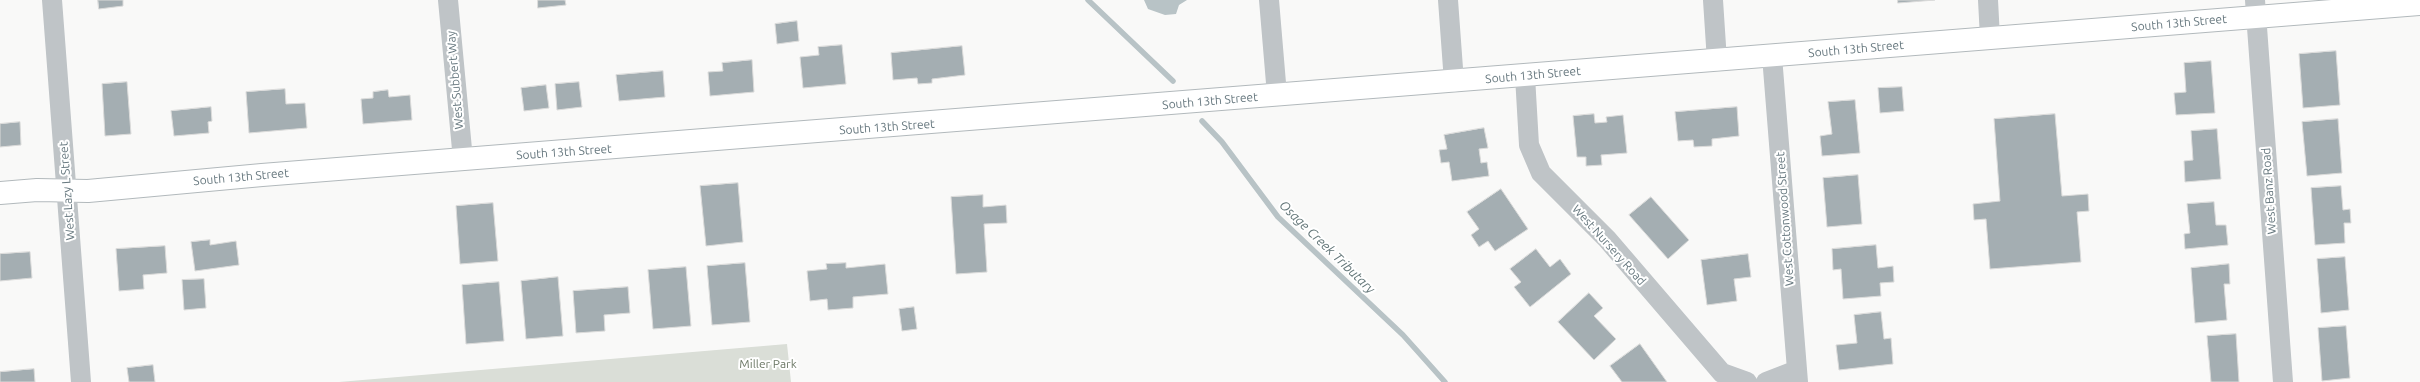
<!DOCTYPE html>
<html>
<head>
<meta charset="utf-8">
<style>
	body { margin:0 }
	canvas { display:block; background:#f9f9f8 }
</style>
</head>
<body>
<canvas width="2420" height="382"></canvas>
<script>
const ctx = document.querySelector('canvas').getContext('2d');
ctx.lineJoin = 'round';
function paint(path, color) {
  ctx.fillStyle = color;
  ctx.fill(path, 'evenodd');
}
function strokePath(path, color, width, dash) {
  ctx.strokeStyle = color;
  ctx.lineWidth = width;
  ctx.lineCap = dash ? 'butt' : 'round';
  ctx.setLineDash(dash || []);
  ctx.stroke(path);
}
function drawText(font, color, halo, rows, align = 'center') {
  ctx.font = font + ' Ubuntu,sans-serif';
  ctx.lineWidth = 4;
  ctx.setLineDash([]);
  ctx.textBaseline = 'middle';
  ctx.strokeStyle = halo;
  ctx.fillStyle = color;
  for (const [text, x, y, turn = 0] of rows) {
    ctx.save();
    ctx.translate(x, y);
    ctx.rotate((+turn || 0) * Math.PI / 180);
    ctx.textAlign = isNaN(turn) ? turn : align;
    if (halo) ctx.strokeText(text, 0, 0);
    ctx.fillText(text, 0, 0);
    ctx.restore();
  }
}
paint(new Path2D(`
	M787,344l4,38h-452z`), '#daded7');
paint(new Path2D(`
	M1144,0h43l-8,5 -3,9 -11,1 -17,-6z`), '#b8c3c6');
strokePath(new Path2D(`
	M1088,0l85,81
	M1202,121l20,21 56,75 125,118 42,47`), '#b8c3c6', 5.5);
const building = new Path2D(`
	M98,0h25v6l-24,3z
	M538,0h27l1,5 -28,3z
	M1898,0h37l-37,3z
	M797,21l2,20 -22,3 -2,-20z
	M842,45l4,39 -43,4 -3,-31 19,-2 -1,-8z
	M962,46l3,29 -33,4v4l-14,1 -1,-6 -24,2 -2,-27z
	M2336,51l4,54 -37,3 -4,-54z
	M752,60l2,32 -44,4 -2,-24 15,-1 -1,-8z
	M2211,61l4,52 -39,2 -2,-22 12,-1 -2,-29z
	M663,71l2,26 -46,4 -3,-26z
	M127,82l4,52 -26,2 -3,-52z
	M579,82l3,25 -25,3 -2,-26z
	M546,85l3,23 -25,3 -3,-23z
	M1902,87l2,24 -24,2 -2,-25z
	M285,89l1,15 19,-1 2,25 -58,5 -3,-41z
	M388,90l1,7 21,-2 2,25 -49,4 -2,-25 12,-1v-6z
	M1855,100l5,53 -38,3 -2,-20 12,-2 -4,-32z
	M211,107l1,14 -4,1 1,11 -35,3 -3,-25z
	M1737,107l2,29 -27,3v7l-18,1 -1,-7 -15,1 -3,-29z
	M1594,114l1,9 12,-1 -1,-5 17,-2 4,38 -26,2 1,10 -16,1v-9h-9l-4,-41z
	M2055,114l7,82 26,-2 1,17 -12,1 4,50 -91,7 -4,-50 -12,1 -1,-16 27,-3 -6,-82z
	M2338,119l4,54 -35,3 -5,-54z
	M20,122l1,23 -21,2v-23z
	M1484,128l4,20 -9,1 2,14 6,-1 2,14 -37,5 -3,-19 -8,1 -2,-13 8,-1 -3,-14z
	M2217,129l4,50 -36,3 -1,-21 9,-1 -2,-29z
	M1858,175l4,49 -35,3 -4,-49z
	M738,183l5,59 -37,4 -6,-60z
	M2341,186l2,24 7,-1 1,14h-7l1,20 -30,2 -4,-57z
	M1501,189l27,40 -33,22 -7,-10 -9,6 -8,-12 8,-6 -12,-17z
	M983,195v12l23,-2 1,18 -23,1 3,48 -31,2 -5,-77z
	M1651,197l38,43 -21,19 -39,-44z
	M2214,202l2,23h10l2,20 -43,4 -1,-15 6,-1 -3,-29z
	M493,203l5,58 -38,3 -4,-58z
	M210,240v5l26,-4 3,24 -44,6 -4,-29z
	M1876,245l2,23 15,-2 1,16 -14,1 1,13 -38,3 -2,-30 -8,1 -1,-21z
	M165,246l2,27 -24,2 1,14 -25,2 -3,-42z
	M1536,249l14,18 10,-8 11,15 -41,33 -16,-20 7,-5 -11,-13z
	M30,252l2,26 -32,3v-27z
	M1748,254l3,23 -17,2 3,22 -30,4 -6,-45z
	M2345,257l4,53 -28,3 -4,-54z
	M745,263l5,59 -38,3 -5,-59z
	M846,263v5l39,-4 3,30 -35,3v11l-25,2 -1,-11 -17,2 -3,-30 20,-2 -1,-5z
	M2229,264l1,20h-6l3,36 -32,3 -4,-55z
	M686,267l5,59 -38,3 -5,-59z
	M558,277l5,59 -37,3 -5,-58z
	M204,279l2,29 -22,2 -2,-30z
	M499,282l5,59 -38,3 -4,-59z
	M628,287l2,26 -26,2 1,16 -29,2 -3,-42z
	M1589,293l14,15 -9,8 22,23 -22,21 -36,-38z
	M914,307l3,22 -15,2 -3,-22z
	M1881,312l3,27 7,-1 2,26 -54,6 -3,-25 21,-2 -3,-28z
	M2346,326l4,52 -28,3 -4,-53z
	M2236,334l3,48h-28l-4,-46z
	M1640,344l27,38h-45l-12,-16z
	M153,365l2,17h-26l-2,-14z
	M34,369l1,13h-35v-10z`);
paint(building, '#a4aeb2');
strokePath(building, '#dbdbda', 1);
const secondary = new Path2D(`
	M0,193l37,-3 51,1 174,-16 2158,-171`);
strokePath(secondary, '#b2b9bc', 24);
strokePath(new Path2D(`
	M52,0l29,382
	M448,0l15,160
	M1269,0l8,95
	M1448,0l6,82
	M1713,0l4,61
	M1988,0l2,38
	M2255,0l28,382
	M1772,56l26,326
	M1525,76l4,69 12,28 66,66 115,134 25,9
	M1766,382l31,-12`), '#bfc4c7', 20);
strokePath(secondary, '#fff', 22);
drawText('12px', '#67787f', '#fff', [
	["South 13th Street",2179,23,-5],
	["South 13th Street",1856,49,-5],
	["South 13th Street",1533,75,-5],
	["West Subbert Way",455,80,-95],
	["South 13th Street",1210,101,-5],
	["South 13th Street",887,127,-4],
	["South 13th Street",564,152,-4],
	["South 13th Street",241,177,-5],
	["West Lazy L Street",67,191,-94],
	["West Banz Road",2269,191,-94],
	["West Cottonwood Street",1785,219,-94],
	["West Nursery Road",1609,245,48]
]);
drawText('12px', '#6c7866', '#fff', [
	["Miller Park",768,364]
]);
drawText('italic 13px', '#637678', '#fff', [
	["Osage Creek Tributary",1327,247,44]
]);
</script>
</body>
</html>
